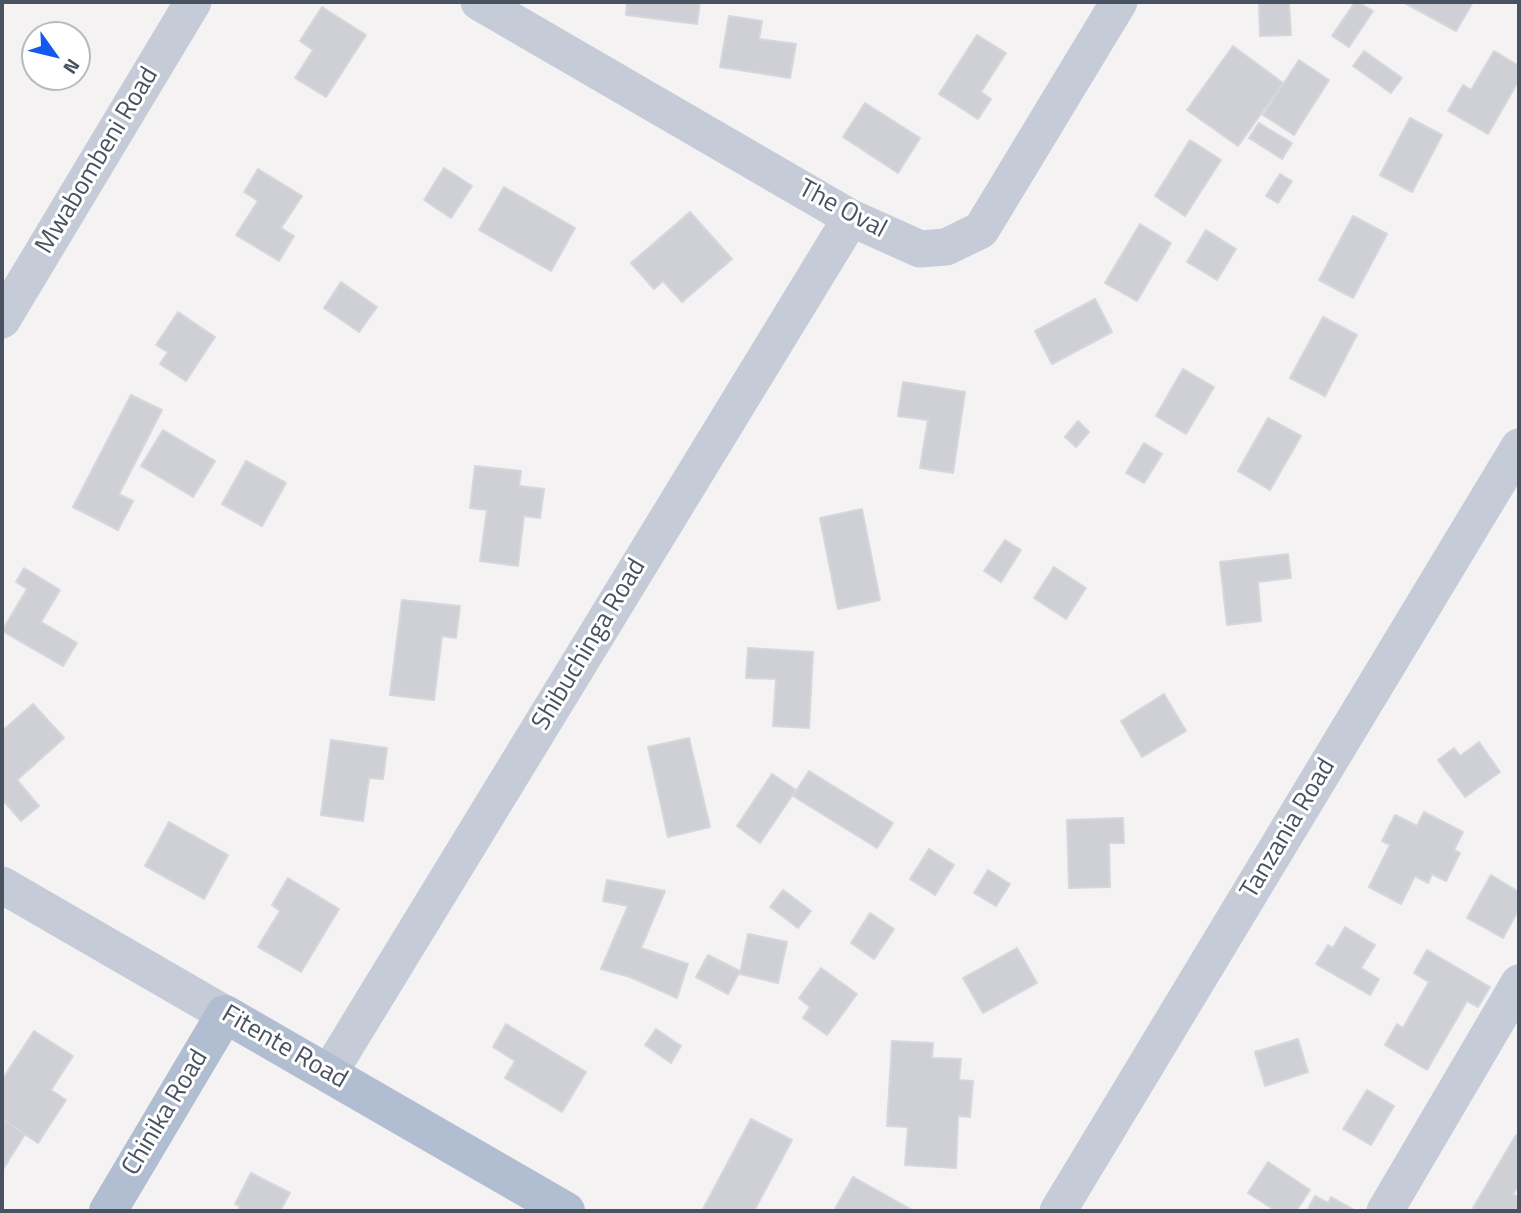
<!DOCTYPE html>
<html>
<head>
<meta charset="utf-8">
<style>
	body { margin:0 }
	#map { position:relative; width:1521px; height:1213px; overflow:hidden; background:#f4f2f2; font-family:"Titillium Web",sans-serif }
	canvas { display:block }
	.frame { position:absolute; inset:0; border:4px solid #495260; pointer-events:none }
	.north { position:absolute; left:21px; top:21px; width:70px; height:70px; box-sizing:border-box; background:#fff; border:2px solid #b6babf; border-radius:50%; rotate:124deg; font-size:19px; font-weight:700; line-height:28px; text-align:center; color:#495260 }
	.north::after { content:''; display:block; margin:auto; width:24px; height:32px; background:#1458ec; clip-path:polygon(50% 0,100% 100%,50% 72%,0 100%) }
</style>
</head>
<body>
<div id="map">
<canvas width="1521" height="1213"></canvas>
<div class="frame"></div>
<div class="north">N</div>
</div>
<script>
const ctx = document.querySelector('canvas').getContext('2d');
ctx.lineJoin = 'round';
function paint(path, color) {
  ctx.fillStyle = color;
  ctx.fill(path, 'evenodd');
}
function strokePath(path, color, width, dash) {
  ctx.strokeStyle = color;
  ctx.lineWidth = width;
  ctx.lineCap = dash ? 'butt' : 'round';
  ctx.setLineDash(dash || []);
  ctx.stroke(path);
}
function drawText(font, color, halo, rows, align = 'center') {
  ctx.font = font + ' "Titillium Web",sans-serif';
  ctx.lineWidth = 6;
  ctx.setLineDash([]);
  ctx.textBaseline = 'middle';
  ctx.strokeStyle = halo;
  ctx.fillStyle = color;
  for (const [text, x, y, turn = 0] of rows) {
    ctx.save();
    ctx.translate(x, y);
    ctx.rotate((+turn || 0) * Math.PI / 180);
    ctx.textAlign = isNaN(turn) ? turn : align;
    if (halo) ctx.strokeText(text, 0, 0);
    ctx.fillText(text, 0, 0);
    ctx.restore();
  }
}
const building = new Path2D(`
	M627,2h73l-3,22 -71,-9z
	M1259,2h30l2,33 -31,1z
	M1355,2h3l15,9 -24,36 -17,-11z
	M1403,2h70l-17,29z
	M322,7l44,28 -40,62 -31,-19 18,-28 -13,-9z
	M729,16l33,5 -3,18 37,5 -6,34 -70,-11z
	M977,35l29,18 -25,39 10,7 -13,20 -39,-25z
	M1233,46l50,37 -45,63 -51,-36z
	M1364,51l38,27 -11,15 -38,-27z
	M1494,51l25,15v14l-31,54 -40,-23 15,-26 8,5z
	M1299,60l30,20 -35,55 -31,-20z
	M865,103l55,35 -22,35 -55,-36z
	M1410,118l32,17 -30,57 -32,-17z
	M1259,123l33,20 -10,16 -33,-21z
	M1190,140l31,20 -36,56 -30,-20z
	M444,168l28,18 -21,32 -27,-18z
	M258,169l44,27 -21,32 13,8 -15,25 -43,-26 22,-34 -14,-9z
	M1280,174l12,7 -14,22 -12,-7z
	M504,187l71,41 -24,43 -72,-41z
	M690,212l42,47 -50,43 -19,-21 -9,8 -23,-26z
	M1353,216l34,18 -34,64 -34,-18z
	M1140,224l31,19 -34,58 -32,-18z
	M1206,230l30,19 -19,31 -30,-18z
	M341,282l36,25 -18,25 -35,-24z
	M1095,299l17,33 -60,32 -17,-33z
	M178,312l37,25 -29,44 -26,-17 8,-12 -12,-7z
	M1323,317l34,18 -32,61 -35,-18z
	M1183,369l31,18 -28,47 -30,-18z
	M903,382l62,10 -12,81 -33,-5 8,-48 -30,-4z
	M131,395l31,15 -43,84 14,7 -15,29 -45,-23z
	M1268,418l33,18 -31,54 -32,-19z
	M1078,421l11,11 -13,15 -11,-10z
	M163,430l52,31 -22,36 -52,-31z
	M1144,443l18,11 -18,29 -18,-10z
	M246,461l40,22 -24,43 -40,-22z
	M475,466l46,5 -2,15 25,3 -4,29 -16,-2 -6,50 -38,-5 7,-51 -17,-2z
	M862,509l18,91 -42,9 -18,-91z
	M1005,540l16,10 -20,32 -17,-11z
	M1288,554l3,24 -33,4 3,39 -34,4 -7,-63z
	M1054,567l32,21 -20,31 -32,-21z
	M24,568l36,22 -19,32 36,21 -14,23 -61,-35 25,-42 -11,-7z
	M402,600l58,6 -4,32 -14,-2 -8,64 -44,-5z
	M748,648l65,4 -4,76 -36,-2 3,-47 -30,-1z
	M1164,694l22,37 -44,26 -21,-36z
	M33,704l31,34 -47,42 22,26 -18,15 -19,-22v-68z
	M689,738l21,89 -42,10 -20,-90z
	M331,740l56,8 -4,31 -14,-1 -6,43 -42,-6z
	M1479,742l21,30 -35,25 -27,-37 16,-12 6,8z
	M809,771l84,52 -16,25 -84,-52z
	M772,774l24,16 -36,53 -23,-17z
	M1424,812l39,20 -9,18 6,3 -14,28 -14,-7 -4,9 -13,-7 -14,28 -32,-17 21,-42 -8,-4 13,-26 22,11z
	M1123,818l1,25h-15l1,44 -41,1 -2,-68z
	M169,822l59,33 -24,44 -59,-33z
	M929,849l25,16 -19,30 -25,-16z
	M988,870l22,14 -14,22 -22,-13z
	M1491,875l28,17v17l-16,29 -36,-20z
	M288,878l51,31 -38,63 -43,-25 22,-36 -8,-6z
	M607,880l58,11 -24,57 47,16 -11,34 -47,-21 -29,-8 27,-63 -25,-5z
	M783,890l28,21 -13,17 -28,-21z
	M870,913l24,16 -20,30 -23,-16z
	M1345,927l30,18 -14,23 18,11 -9,16 -54,-31 12,-19 5,3z
	M748,934l39,8 -9,41 -38,-9z
	M1017,948l20,35 -54,30 -20,-35z
	M1427,950l63,37 -12,20 -11,-6 -40,69 -42,-25 12,-21 6,4 26,-46 -15,-9z
	M708,955l32,16 -12,23 -32,-17z
	M821,968l36,26 -30,41 -24,-17 7,-11 -11,-9z
	M506,1024l80,48 -24,40 -57,-34 10,-17 -22,-14z
	M656,1029l25,17 -10,17 -26,-18z
	M34,1031l39,25 -22,34 15,10 -28,43 -36,-24v-39z
	M1298,1039l10,33 -43,14 -10,-34z
	M892,1041l41,2 -1,15 29,1 -2,21 14,1 -3,36 -12,-1 -2,52 -51,-3 3,-38 -21,-1z
	M1367,1090l27,16 -23,39 -28,-16z
	M2,1119l23,15 -23,37z
	M751,1119l41,21 -38,71h-52z
	M1516,1135l3,2v48l-6,9 6,4v8l-3,5h-38l-5,-3z
	M1268,1162l42,28 -14,21h-20l-28,-18z
	M251,1173l39,20 -10,18h-42l2,-5 -5,-2z
	M853,1177l61,34h-80z
	M1315,1196l13,7 3,-6 25,14h-49z`);
paint(building, '#ced0d6');
strokePath(building, '#d6d7dd', 2);
strokePath(new Path2D(`
	M479,2l372,216 69,31 26,-2 35,-17 138,-228
	M2,320l191,-318
	M2,885l223,129
	M329,1073l522,-855
	M1058,1211l461,-764
	M1385,1211l134,-228`), '#c5ccd7', 37);
strokePath(new Path2D(`
	M108,1211l117,-197 341,197`), '#b1bdd1', 38);
drawText('26px', '#495260', '#fff', [
	["Mwabombeni Road",98,161,-59],
	["The Oval",842,210,28],
	["Shibuchinga Road",590,645,-59],
	["Tanzania Road",1289,829,-59],
	["Fitente Road",284,1048,30],
	["Chinika Road",166,1113,-59]
]);
</script>
</body>
</html>
